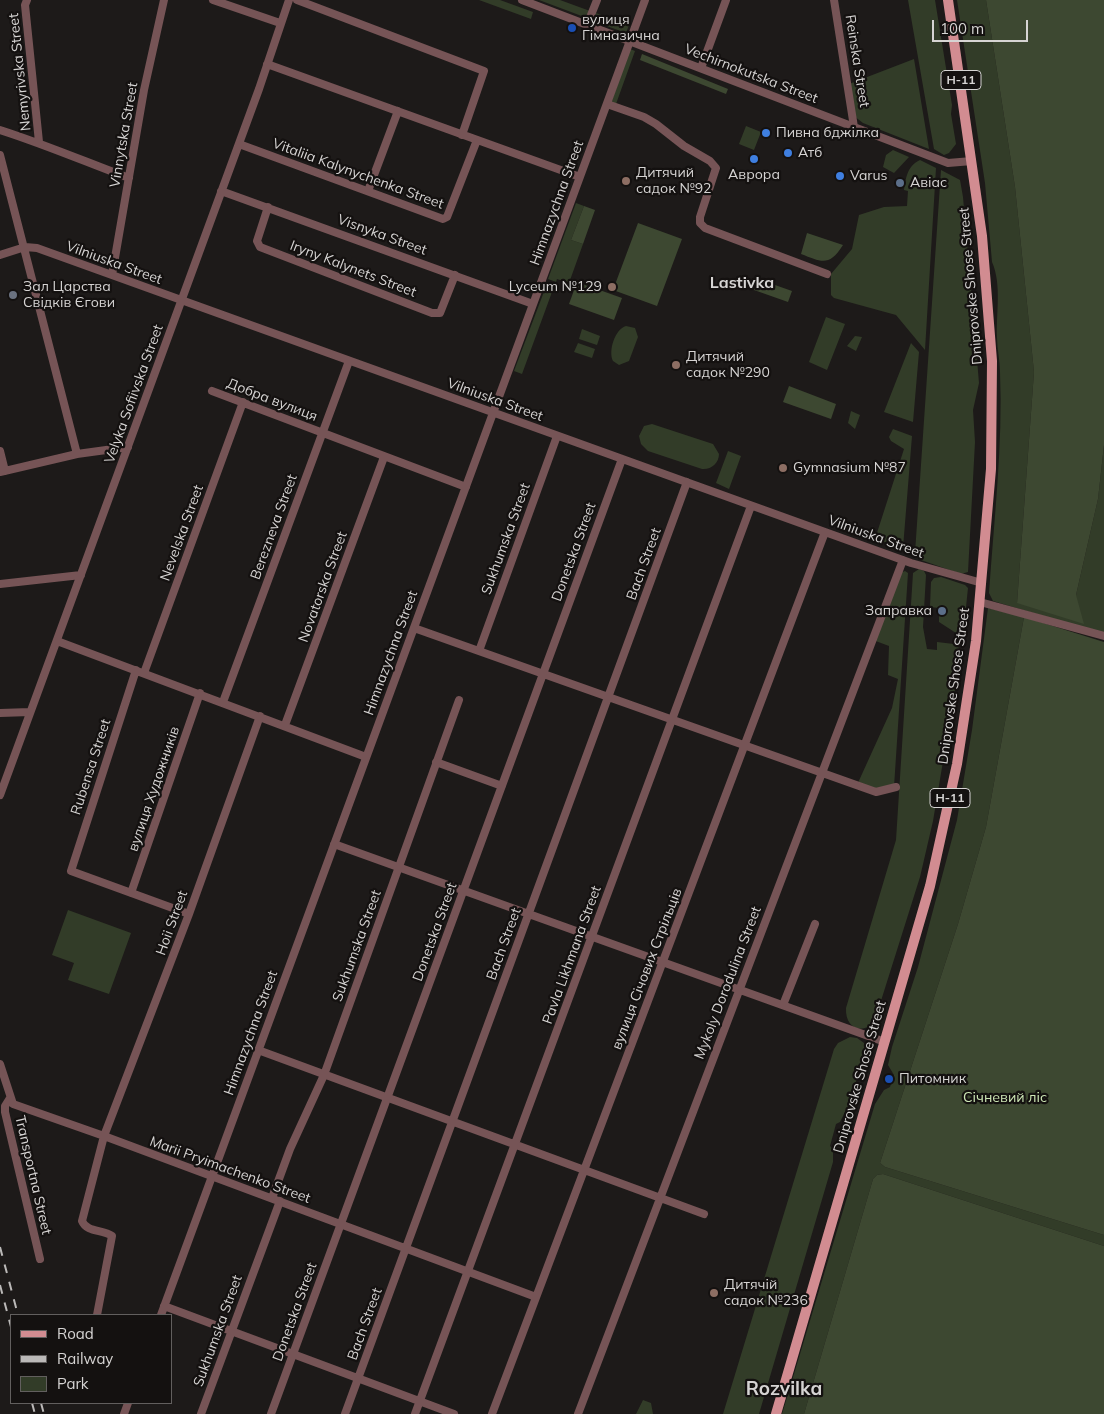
<!DOCTYPE html>
<html>
<head>
<meta charset="utf-8">
<style>
	body { margin:0 }
	#map { position:relative; width:1104px; height:1414px; overflow:hidden; background:#1d1a19; font-family:Mulish,sans-serif }
	canvas { display:block }
	.legend { position:absolute; left:10px; top:1314px; width:162px; height:90px; box-sizing:border-box; background:#141110; border:1px solid #625f5e; margin:0; padding:6px 9px; list-style:none; font-size:15px; color:#d6d4d3 }
	.legend li { display:flex; align-items:center; gap:10px; height:25px }
	.legend b { width:25px; border:1px solid #625f5e }
	.scale { position:absolute; left:932px; top:20px; width:96px; height:22px; box-sizing:border-box; border:2px solid #d6d4d3; border-top:0; padding-left:6px; font-size:15px; line-height:18px; white-space:nowrap; color:#d6d4d3; -webkit-text-stroke:4px #141110; paint-order:stroke }
</style>
</head>
<body>
<div id="map">
<canvas width="1104" height="1414"></canvas>
<ul class="legend">
<li><b style="height:6px;background:#d28c91"></b>Road</li>
<li><b style="height:6px;background:#bbb9b8"></b>Railway</li>
<li><b style="height:14px;background:#323c28"></b>Park</li>
</ul>
<div class="scale">100 m</div>
</div>
<script>
const ctx = document.querySelector('canvas').getContext('2d');
ctx.lineJoin = 'round';
function paint(path, color) {
  ctx.fillStyle = color;
  ctx.fill(path, 'evenodd');
}
function strokePath(path, color, width, dash) {
  ctx.strokeStyle = color;
  ctx.lineWidth = width;
  ctx.lineCap = dash ? 'butt' : 'round';
  ctx.setLineDash(dash || []);
  ctx.stroke(path);
}
function drawText(font, color, halo, rows, align = 'center') {
  ctx.font = font + ' Mulish,sans-serif';
  ctx.lineWidth = 4.5;
  ctx.setLineDash([]);
  ctx.textBaseline = 'middle';
  ctx.strokeStyle = halo;
  ctx.fillStyle = color;
  for (const [text, x, y, turn = 0] of rows) {
    ctx.save();
    ctx.translate(x, y);
    ctx.rotate((+turn || 0) * Math.PI / 180);
    ctx.textAlign = isNaN(turn) ? turn : align;
    if (halo) ctx.strokeText(text, 0, 0);
    ctx.fillText(text, 0, 0);
    ctx.restore();
  }
}
paint(new Path2D(`
	M479,0h21l33,12 -2,7z
	M539,0h21l30,11 -3,7z
	M908,0h27l17,105 -1,9 5,30 -7,9 -5,2 -10,-6z
	M957,0h29l29,187 19,185 -17,231 59,-8 22,-96 6,-54v189l-111,-33 -4,-8c5,-74 14,-148 11,-221 0,-12 -3,-23 -3,-34 -1,-25 5,-53 -5,-76l-7,-79z
	M596,13l33,12 -3,8 -33,-12z
	M630,49l5,2 -19,53 -5,-1z
	M914,59l15,90 -66,-26 -9,-7 -5,-32z
	M746,126l15,6 -7,18 -15,-6z
	M893,150l16,7 -15,16 -11,-6 3,-12z
	M920,160l16,8 -11,182 -29,-35 -62,-17 -3,-3v-21l21,-25 7,-34 25,-8 23,-1 1,-15 -4,-1c2,-12 3,-24 16,-30z
	M941,170l19,10 3,17 16,186 -6,27 2,32 -7,130 -7,2 -40,-14 -5,-3 -1,-4z
	M576,203l8,3 -13,34 12,4 -14,39 -12,-4 -1,3 -8,-3z
	M545,289l7,3 -30,82 -8,-3z
	M826,317l19,7 -18,46 -18,-8z
	M626,326l9,2 3,9 -9,24 -10,4 -6,-4c-5,-10 2,-32 13,-35z
	M582,329l18,7 -3,9 -18,-6z
	M855,336l7,1 -6,14 -9,-5z
	M578,343l17,6 -3,9 -18,-6z
	M911,343l8,9 -6,70 -29,-10z
	M851,411l9,4 -5,14 -7,-6z
	M652,424l61,20 6,10c0,9 -8,16 -17,15l-54,-18 -7,-7 -2,-8 5,-10z
	M893,429l19,7 -9,112 -28,-9 29,-90 -13,-8 -2,-4z
	M728,451l13,5 -12,33 -13,-6z
	M919,569l5,2 2,4 -3,52 4,22 10,1v-8l17,2 5,4 2,6 -28,167 -13,56 -46,146c-14,12 -29,4 -28,-15l50,-168 17,-267z
	M905,571l3,2 -14,214 -18,5 -19,-7 35,-77 6,-29 -10,-4 1,-29 -16,-6 24,-66z
	M941,577l24,8 3,3 -4,38 -8,7 -17,-11v-14l-9,-1 1,-25 3,-4z
	M988,608l36,9 -38,210 -28,97 -78,239 5,4 219,68v11l-221,-72 -6,1 -4,4 -69,235h-22l93,-310 9,-14 6,-3 4,-12 -6,-10 4,-18 26,-80 39,-147 15,-90z
	M68,910l63,23 -22,61 -41,-14 6,-17 -22,-8z
	M850,1037l7,1 7,5 2,7 -17,54 -9,18 -4,2 -6,22 3,3v13l-74,252h-36l111,-365 4,-6z
	M643,1400l8,3 2,11h-17z`), '#323c28');
paint(new Path2D(`
	M986,0h118v445l-6,54 -22,96 8,29 -67,-21 17,-231 -19,-185z
	M642,54l86,35 -2,5 -86,-34z
	M584,206l11,4 -12,34 -12,-4z
	M638,223l44,16 -25,67 -44,-16z
	M807,233l36,12c-14,22 -21,17 -42,9z
	M758,279l34,12 -4,11 -34,-12z
	M577,282l45,16 -8,22 -45,-16z
	M789,386l47,18 -5,15 -48,-17z
	M1024,617l80,25v593l-219,-68 -5,-4 78,-239 28,-97z
	M883,1174l221,72v168h-300l69,-235 4,-4z`), '#3d4831');
strokePath(new Path2D(`
	M27,0l-2,5 14,137
	M213,0l67,23
	M297,0l187,71 -22,64
	M522,0l426,163 24,-2
	M834,0l20,127
	M587,25l10,-25
	M267,64l313,113
	M701,68l25,-68
	M607,104l37,13 12,7 28,22 26,15 6,7 -16,49v6l5,5 122,46
	M0,130c44,14 86,32 129,48
	M239,144l204,75 4,-2 30,-77
	M0,155l77,299
	M221,191l312,113
	M368,191l30,-80
	M268,207l-11,34 3,6 172,66h8l15,-38
	M0,255l25,-8 12,1 874,315 71,20
	M112,275l32,-185 20,-90
	M212,391l254,96
	M0,451l5,20
	M0,472l77,-18 51,-7
	M0,584l81,-9
	M980,602l124,34
	M414,628l462,164 20,-5
	M57,641l309,116
	M479,651l78,-215
	M136,670l-65,201 118,43
	M144,673l99,-271
	M223,702l126,-341
	M0,713l30,-1
	M285,725l99,-268
	M436,762l66,24
	M0,795l259,-706 30,-89
	M334,844l551,198
	M131,893l69,-200
	M783,1005l32,-81
	M258,1050l446,164
	M0,1064l13,40 91,32 85,-222 71,-198
	M10,1098l-5,8v6l35,147
	M272,1198l18,-49 34,-74 135,-375
	M164,1306l290,108
	M97,1315l15,-79c-9,-7 -25,-3 -30,-15l22,-85 432,161
	M161,1315l484,-1315
	M124,1414l4,-11
	M201,1414l79,-213
	M271,1414l351,-955
	M345,1414l342,-932
	M415,1414l336,-908
	M492,1414l333,-882
	M578,1414l325,-854`), '#765456', 8);
strokePath(new Path2D(`
	M776,1414l154,-528 27,-122 19,-123 15,-172 1,-108 -10,-125 -34,-236`), '#d28c91', 10);
strokePath(new Path2D(`
	M0,1247l18,68
	M0,1285l11,42
	M32,1403l3,11
	M41,1403l3,11`), '#bbb9b8', 2, [9, 9]);
for (const [x, y, r, color] of [
	[572,28,5,"#1a4fb4"],
	[766,133,5,"#3f7fe0"],
	[788,153,5,"#3f7fe0"],
	[754,159,5,"#3f7fe0"],
	[840,176,5,"#3f7fe0"],
	[626,181,5,"#8d6e63"],
	[900,183,5,"#5c6f8a"],
	[612,287,5,"#8d6e63"],
	[13,295,5,"#6b7280"],
	[676,365,5,"#8d6e63"],
	[783,468,5,"#8d6e63"],
	[942,611,5,"#5c6f8a"],
	[889,1079,5,"#1a4fb4"],
	[714,1293,5,"#8d6e63"]
]) {
  const dot = new Path2D();
  dot.arc(x, y, r, 0, 2 * Math.PI);
  ctx.fillStyle = color;
  ctx.fill(dot);
  strokePath(dot, '#141110', 2);
}
for (const [x, y, w] of [
	[961,80,40],
	[950,798,40]
]) {
  const box = new Path2D();
  box.roundRect(x - w / 2, y - 9.5, w, 19, 4);
  ctx.fillStyle = '#141110';
  ctx.fill(box);
  strokePath(box, '#d6d4d3', 1);
}
drawText('bold 12px', '#d6d4d3', null, [
	["Н-11",961,80],
	["Н-11",950,798]
]);
drawText('14px', '#d6d4d3', '#141110', [
	["вулиця",582,20],
	["Гімназична",582,36],
	["Пивна бджілка",776,133],
	["Атб",798,153],
	["Дитячий",636,173],
	["садок №92",636,189],
	["Аврора",754,175,"center"],
	["Varus",850,176],
	["Авіас",910,183],
	["Зал Царства",23,287],
	["Свідків Єгови",23,303],
	["Lyceum №129",602,287,"right"],
	["Дитячий",686,357],
	["садок №290",686,373],
	["Gymnasium №87",793,468],
	["Заправка",932,611,"right"],
	["Питомник",899,1079],
	["Дитячій",724,1285],
	["садок №236",724,1301]
], 'left');
drawText('14px', '#d6d4d3', '#141110', [
	["Reinska Street",857,61,81],
	["Nemyrivska Street",20,72,-96],
	["Vechirnokutska Street",751,74,21],
	["Vinnytska Street",124,135,-80],
	["Vitaliia Kalynychenka Street",358,174,20],
	["Himnazychna Street",557,203,-70],
	["Visnyka Street",382,235,20],
	["Vilniuska Street",114,263,20],
	["Iryny Kalynets Street",353,269,21],
	["Dniprovske Shose Street",971,286,-95],
	["Velyka Sofiivska Street",134,394,-70],
	["Добра вулиця",272,400,21],
	["Vilniuska Street",495,400,20],
	["Berezneva Street",274,527,-70],
	["Nevelska Street",182,533,-70],
	["Vilniuska Street",876,537,20],
	["Sukhumska Street",506,539,-70],
	["Donetska Street",574,552,-70],
	["Bach Street",644,564,-70],
	["Novatorska Street",323,587,-70],
	["Himnazychna Street",391,653,-70],
	["Dniprovske Shose Street",954,686,-82],
	["Rubensa Street",91,767,-72],
	["вулиця Художників",154,789,-71],
	["Hoii Street",172,923,-70],
	["Donetska Street",435,932,-70],
	["Bach Street",504,944,-70],
	["Sukhumska Street",357,946,-70],
	["Pavla Likhmana Street",572,955,-70],
	["вулиця Січових Стрільців",647,969,-69],
	["Mykoly Dorodulina Street",728,983,-69],
	["Himnazychna Street",251,1033,-70],
	["Dniprovske Shose Street",860,1077,-74],
	["Marii Pryimachenko Street",230,1170,20],
	["Transportna Street",33,1175,77],
	["Donetska Street",295,1312,-70],
	["Bach Street",365,1324,-70],
	["Sukhumska Street",218,1331,-70]
]);
drawText('14px', '#cde6b5', '#141110', [
	["Січневий ліс",1005,1098]
]);
drawText('bold 16px', '#d6d4d3', '#141110', [
	["Lastivka",742,283]
]);
drawText('bold 19px', '#d6d4d3', '#141110', [
	["Rozvilka",784,1389]
]);
</script>
</body>
</html>
